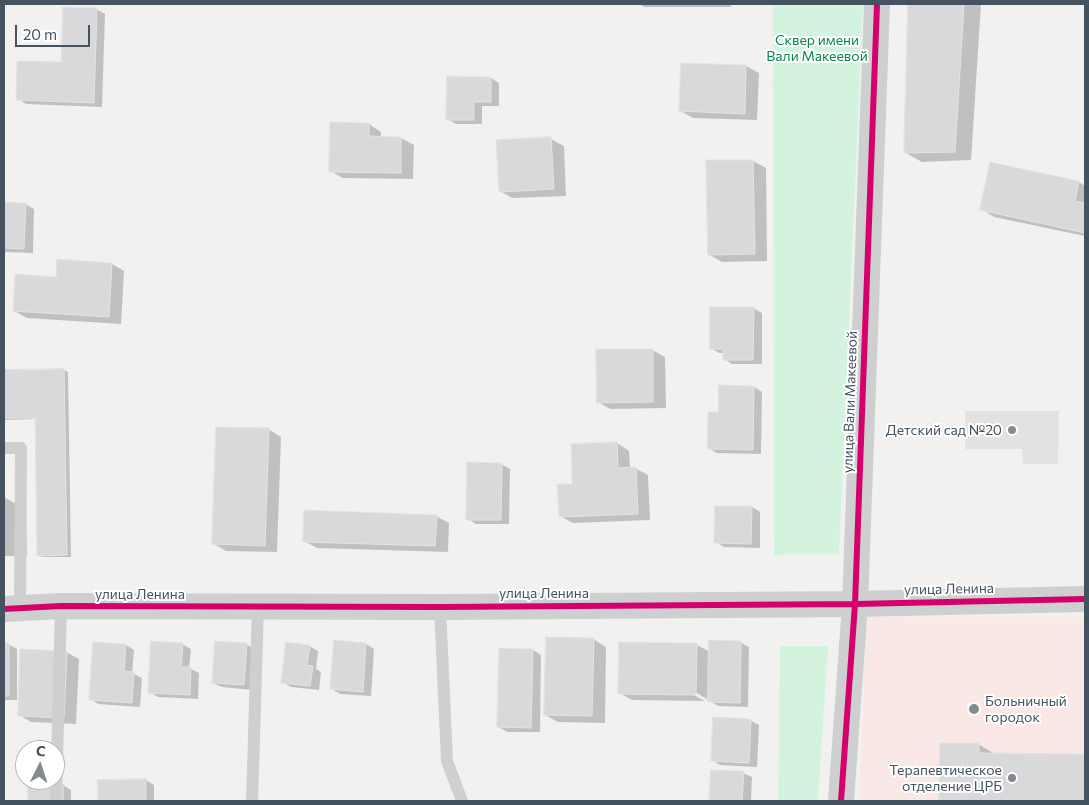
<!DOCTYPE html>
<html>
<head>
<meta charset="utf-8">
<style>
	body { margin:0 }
	#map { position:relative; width:1089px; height:805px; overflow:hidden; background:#f2f1f0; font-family:Commissioner,sans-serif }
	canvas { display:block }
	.frame { position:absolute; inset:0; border:5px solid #455360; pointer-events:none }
	.north { position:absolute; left:15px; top:740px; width:50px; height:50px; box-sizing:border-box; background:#fff; border:1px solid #b5babf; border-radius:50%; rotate:4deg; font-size:14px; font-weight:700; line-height:20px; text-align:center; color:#455360 }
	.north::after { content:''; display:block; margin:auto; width:18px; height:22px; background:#828a92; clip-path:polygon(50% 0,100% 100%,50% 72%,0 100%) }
	.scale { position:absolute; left:15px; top:25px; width:75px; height:22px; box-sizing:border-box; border:2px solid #455360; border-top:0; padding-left:6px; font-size:15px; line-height:18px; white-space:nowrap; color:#455360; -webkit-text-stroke:4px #fff; paint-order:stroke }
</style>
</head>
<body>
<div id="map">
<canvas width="1089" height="805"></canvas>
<div class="frame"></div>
<div class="north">С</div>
<div class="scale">20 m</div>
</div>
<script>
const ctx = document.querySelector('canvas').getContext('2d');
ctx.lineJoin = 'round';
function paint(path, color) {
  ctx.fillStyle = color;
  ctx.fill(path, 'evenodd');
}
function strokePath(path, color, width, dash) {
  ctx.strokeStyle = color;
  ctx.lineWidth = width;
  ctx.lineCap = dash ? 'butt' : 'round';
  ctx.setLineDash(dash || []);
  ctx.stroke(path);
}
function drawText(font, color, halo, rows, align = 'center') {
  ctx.font = font + ' Commissioner,sans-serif';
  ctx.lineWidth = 4;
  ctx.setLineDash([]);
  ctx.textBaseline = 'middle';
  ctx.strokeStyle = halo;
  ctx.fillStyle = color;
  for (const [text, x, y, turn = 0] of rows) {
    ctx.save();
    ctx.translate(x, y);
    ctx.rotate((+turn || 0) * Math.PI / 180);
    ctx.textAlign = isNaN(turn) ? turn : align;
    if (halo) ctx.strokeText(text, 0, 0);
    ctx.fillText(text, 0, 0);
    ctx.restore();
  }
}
paint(new Path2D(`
	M965,411h94l-1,53h-35l-1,-15h-57z`), '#e3e2e3');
paint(new Path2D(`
	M867,617h218v184h-226z`), '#f9e8e6');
paint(new Path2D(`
	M773,4h90l-24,550 -65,1z
	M780,646h48l-10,155h-40z`), '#d3f3df');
paint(new Path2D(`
	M639,4h92v3h-87z
	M909,4h72l-10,156 -49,2 -16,-9z
	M96,9l9,5 -3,93 -76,-3 -8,-5 44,-36z
	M682,64l64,2 13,7 -2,47 -64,-2 -12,-7z
	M491,78l8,5v23h-17v18h-26l-9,-5z
	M369,124l12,8v5l20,1 13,7 -1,34 -70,-1 -13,-7z
	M551,139l13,7 2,50 -54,2 -12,-7z
	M753,161l13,7 1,93 -45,1 -12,-7z
	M991,163l88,19 6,4v50l-91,-19 -13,-8z
	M4,204h21l9,5 -1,44 -29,-1z
	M112,264l12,7 -3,53 -94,-6 -13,-7 43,-33z
	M753,308l9,5v51h-30l-8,-5v-6h-5l-8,-5z
	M652,350l13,7 1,51 -56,1 -12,-7z
	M64,370l4,2 3,185h-29l-4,-2 -2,-136 -32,1v-49z
	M754,387l8,5 -1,62 -44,-1 -9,-5 11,-35z
	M268,429l13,8 -4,115 -51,-1 -12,-7z
	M617,443l12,8 1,17h5l13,7 2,45 -77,3 -13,-7 14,-31z
	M501,464l9,5 -1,55h-33l-8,-5z
	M4,497l22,13 1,46h-23z
	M752,507l8,5v36l-36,-1 -8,-5z
	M436,516l13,7 -1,29 -131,-4 -13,-7z
	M593,639l13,8 -1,76 -47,-1 -13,-7z
	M335,641l31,3 8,5 -3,47 -31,-2 -8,-5z
	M740,642l9,5 -1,60 -30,-1 -26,-16 -2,3 15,8 -73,-1 -13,-7 78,-48 13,7z
	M4,644h4l9,5v51h-13z
	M182,644l9,5 -2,19 10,5 -1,26 -40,-2 -9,-5z
	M246,644l9,5 -3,41 -30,-3 -9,-4z
	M126,645l8,5 -2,23 10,5 -2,29 -42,-3 -8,-5z
	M309,646l9,5 -2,18 5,3 -2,18 -28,-3 -8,-5z
	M533,650l8,5 -1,77h-33l-8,-5z
	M66,652l13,7 -3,65 -45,-2 -12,-7z
	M750,720l9,5 -2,42 -37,-2 -8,-5z
	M941,744h37l17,10 90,1v46h-144z
	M712,771l31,2 9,4 -1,24h-40z
	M146,780l8,5v16h-55v-20z
	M29,785h34l8,5v11h-42z`), '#0003');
const building = new Path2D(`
	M908,4h56l-9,148 -51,1z
	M63,7l34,1 -3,95 -78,-3 1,-39 44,1z
	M681,63l65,2 -1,49 -66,-3z
	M447,76l44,1v25h-17v18h-28z
	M330,122l39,1v13l32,1v36l-72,-1z
	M551,137l3,52 -55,3 -3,-52z
	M706,160h47l2,94 -47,1z
	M990,162l89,19 -4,20 10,2v30l-105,-23z
	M4,202l22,1 -2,46 -20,-1z
	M57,259l55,4 -3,54 -96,-6 2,-37 41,3z
	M710,307h44l-1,53h-30v-11h-13z
	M596,349h57v53l-56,1z
	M64,369l3,186 -30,1 -2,-138h-31v-48z
	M719,385l35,1 -1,64 -46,-1 1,-37h10z
	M216,427l53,1 -4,118 -53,-2z
	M617,442l1,26 18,-1 2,47 -79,3 -2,-33h15l-1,-40z
	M467,462l35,1 -1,57h-35z
	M715,506h37l-1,38 -37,-1z
	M304,510l133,5 -2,31 -132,-4z
	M546,637l48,1 -2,78 -48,-1z
	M334,640l32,3 -3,49 -33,-3z
	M709,640l32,1 -1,62 -32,-1z
	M151,641l32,2 -2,24h10l-1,28 -42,-2z
	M215,641l32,2 -3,42 -32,-2z
	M93,642l33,2 -2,27 10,1 -2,31 -43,-3z
	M286,642l24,3 -3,20 6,1 -3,20 -29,-3z
	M619,642l78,1 -1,52 -78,-1z
	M4,643h5v53h-5z
	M499,648l34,1 -2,79 -34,-1z
	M20,649l47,2 -3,67 -46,-2z
	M713,717l38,2 -2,44 -38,-2z
	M940,743h39v10l106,1v47h-146z
	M711,770l33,1 -2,30h-33z
	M146,779v22h-48l-1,-21z
	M28,783l35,1v17h-35z`);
paint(building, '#d9d9db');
strokePath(building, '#e3e3e3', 1);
strokePath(new Path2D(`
	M4,448h17l-1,161
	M440,607l7,154 15,40
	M56,801l5,-195
	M252,801l6,-194`), '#cdcfd1', 12);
strokePath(new Path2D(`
	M4,609l57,-3 379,1 415,-3 230,-5
	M841,801l14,-197 22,-600`), '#cdcfd1', 26);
strokePath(new Path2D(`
	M4,609l57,-3 379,1 415,-3 230,-5
	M841,801l14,-197 22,-600`), '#d6006c', 6);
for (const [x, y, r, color] of [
	[1012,430,5,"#828a92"],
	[974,709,6,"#828a92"],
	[1012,778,5,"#828a92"]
]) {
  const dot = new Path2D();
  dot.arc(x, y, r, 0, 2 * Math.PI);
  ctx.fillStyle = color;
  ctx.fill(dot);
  strokePath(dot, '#fff', 2);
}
drawText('14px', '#0c854a', '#fff', [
	["Сквер имени",817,40],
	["Вали Макеевой",817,56]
]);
drawText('14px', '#455360', '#fff', [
	["улица Вали Макеевой",850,402,-88],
	["улица Ленина",949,589,-1],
	["улица Ленина",544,593],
	["улица Ленина",140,594]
]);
drawText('14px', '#455360', '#fff', [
	["Детский сад №20",1002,430],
	["Больничный",985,701,"left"],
	["городок",985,717,"left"],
	["Терапевтическое",1002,770],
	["отделение ЦРБ",1002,786]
], 'right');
</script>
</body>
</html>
